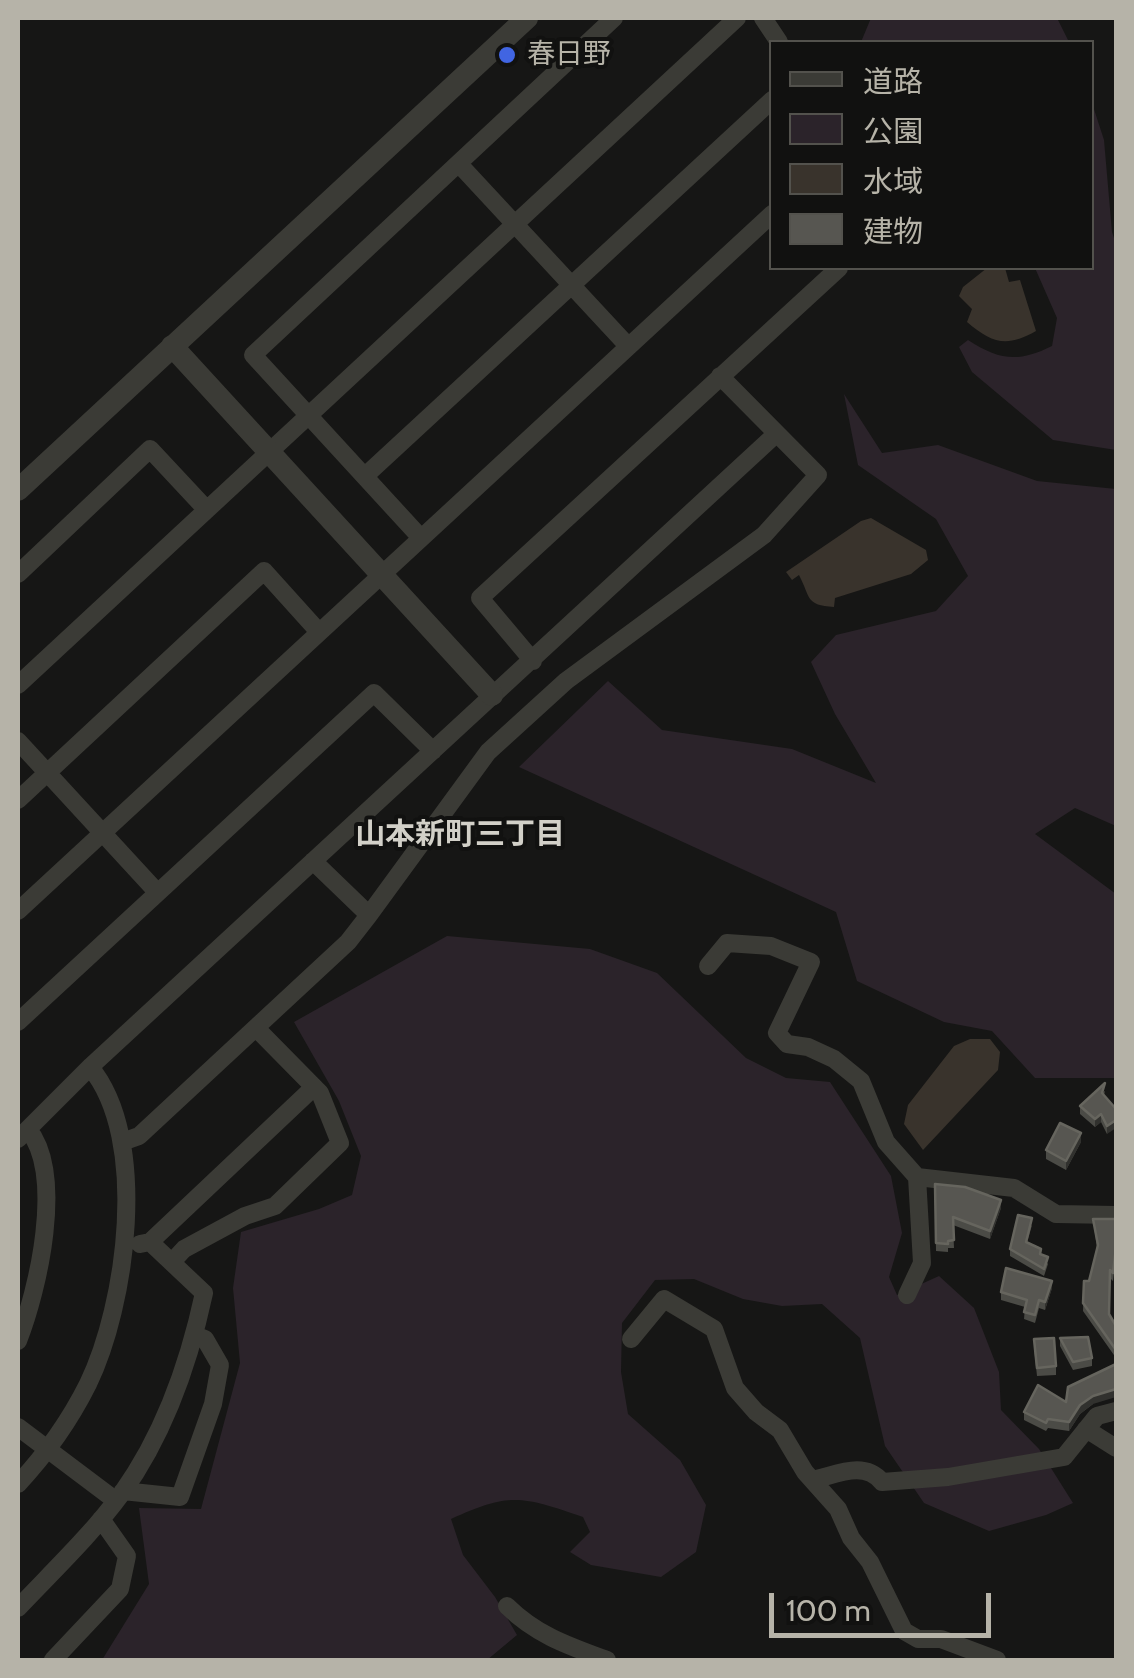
<!DOCTYPE html>
<html>
<head>
<meta charset="utf-8">
<style>
	body { margin:0 }
	#map { position:relative; width:1134px; height:1678px; overflow:hidden; background:#161615; font-family:Cabin,"Noto Sans JP",sans-serif }
	canvas { display:block }
	.frame { position:absolute; inset:0; border:20px solid #b6b3a8; pointer-events:none }
	.legend { position:absolute; left:769px; top:40px; width:325px; height:230px; box-sizing:border-box; background:#111110; border:2px solid #53524d; margin:0; padding:12px 18px; list-style:none; font-size:30px; color:#b6b3a8 }
	.legend li { display:flex; align-items:center; gap:20px; height:50px }
	.legend b { width:50px; border:2px solid #53524d }
	.scale { position:absolute; left:769px; top:1593px; width:222px; height:45px; box-sizing:border-box; border:5px solid #b6b3a8; border-top:0; padding-left:12px; font-size:30px; line-height:35px; white-space:nowrap; color:#b6b3a8; -webkit-text-stroke:8px #111110; paint-order:stroke }
</style>
</head>
<body>
<div id="map">
<canvas width="1134" height="1678"></canvas>
<div class="frame"></div>
<ul class="legend">
<li><b style="height:12px;background:#3b3b36"></b>道路</li>
<li><b style="height:28px;background:#2b232a"></b>公園</li>
<li><b style="height:28px;background:#39332c"></b>水域</li>
<li><b style="height:28px;background:#575651"></b>建物</li>
</ul>
<div class="scale">100 m</div>
</div>
<script>
const ctx = document.querySelector('canvas').getContext('2d');
ctx.lineJoin = 'round';
function paint(path, color) {
  ctx.fillStyle = color;
  ctx.fill(path, 'evenodd');
}
function strokePath(path, color, width, dash) {
  ctx.strokeStyle = color;
  ctx.lineWidth = width;
  ctx.lineCap = dash ? 'butt' : 'round';
  ctx.setLineDash(dash || []);
  ctx.stroke(path);
}
function drawText(font, color, halo, rows, align = 'center') {
  ctx.font = font + ' Cabin,"Noto Sans JP",sans-serif';
  ctx.lineWidth = 8;
  ctx.setLineDash([]);
  ctx.textBaseline = 'middle';
  ctx.strokeStyle = halo;
  ctx.fillStyle = color;
  for (const [text, x, y, turn = 0] of rows) {
    ctx.save();
    ctx.translate(x, y);
    ctx.rotate((+turn || 0) * Math.PI / 180);
    ctx.textAlign = isNaN(turn) ? turn : align;
    if (halo) ctx.strokeText(text, 0, 0);
    ctx.fillText(text, 0, 0);
    ctx.restore();
  }
}
paint(new Path2D(`
	M871,18h186l12,24h-208z
	M1092,103l12,37 8,92 4,12v206l-63,-10 -81,-68 -13,-25 9,-7c31,20 50,23 84,6l5,-28 -22,-50h57z
	M844,394l38,59 56,-8 99,36 79,8v337l-41,-18 -40,26 81,60v184h-81l-43,-47 -48,-9 -87,-41 -21,-69 -317,-145 89,-86 54,49 130,19 84,34 -41,-69 -24,-52 25,-27 100,-24 32,-35 -32,-57 -78,-54z
	M447,936l143,13 67,24 89,85 40,20 44,4 61,94 11,57 -13,44 8,18 42,-19 35,32 25,64 2,38 38,39 34,54 -27,12 -57,16 -65,-28 -39,-57 -25,-108 -38,-34 -40,2 -39,-7 -49,-20 -39,1 -33,43 -1,49 7,42 52,46 26,45 -10,47 -35,25 -70,-12 -21,-13 20,-20 -7,-15c-61,-21 -73,-25 -132,2l12,36 32,42 22,38 -30,25h-385l47,-76 -10,-76 62,1 39,-146 -7,-75 8,-56 78,-23 33,-14 9,-39 -22,-55 -45,-79z`), '#2b232a');
paint(new Path2D(`
	M987,268h18l4,14 11,-2 16,51c-30,17 -44,12 -69,-9l5,-13 -13,-13 4,-9z
	M871,518l55,32 2,10 -17,14 -76,24 -1,9c-29,-2 -23,-9 -35,-32l-7,5 -6,-8 75,-51z
	M970,1039h20l10,13 -2,18 -75,80 -19,-26 4,-19 46,-59z`), '#39332c');
strokePath(new Path2D(`
	M763,18l16,24
	M459,164l169,182
	M365,476l407,-376
	M421,538l-168,-183 361,-337
	M18,574l132,-125 56,60
	M533,661l-53,-63 359,-330
	M18,685l719,-667
	M18,741l139,151
	M18,800l246,-229 55,61
	M18,911l754,-697
	M369,915l119,-163 78,-71 198,-146 54,-60 -98,-99
	M708,966l19,-23 44,3 40,16 -34,71 10,11 21,3 26,12 27,22 25,61 31,35 97,11 42,26 60,1
	M18,1022l356,-329 59,58
	M18,1139l72,-72 686,-633
	M122,1142l17,-6 209,-194 21,-27 -56,-54
	M140,1244l10,-2 163,-154
	M172,1262l12,-13 61,-33 30,-10 65,-63 -20,-50 -64,-65
	M907,1295l15,-32 -5,-86
	M631,1339l33,-40 50,30 21,59 21,24 24,18 25,42 33,37 13,29 19,24 34,69 14,8h23l56,21
	M18,1341c20,-51 47,-166 10,-212
	M18,1427l97,73
	M1086,1429l30,19
	M812,1480c24,-5 52,-20 70,2l66,-5 116,-20 33,-41 19,-5
	M18,1484c28,-30 51,-62 70,-100 38,-78 62,-245 2,-317
	M123,1491l57,6 33,-93 7,-39 -15,-26 -10,-4
	M507,1606c29,29 62,40 100,54
	M18,1608c35,-37 74,-74 104,-115 43,-60 67,-130 82,-200l-54,-51
	M53,1660l67,-71 7,-33 -26,-37`), '#3b3b36', 18);
strokePath(new Path2D(`
	M172,346l320,349
	M18,490l509,-472`), '#3b3b36', 22);
paint(new Path2D(`
	M1105,1091l-1,4 12,14 -9,25 -6,-12 -6,5 -15,-13v-8z
	M1081,1142l-15,28 -20,-11v-9z
	M935,1184l66,24 -11,31 -37,-14 1,23h-6v4l-12,-1z
	M1093,1219h23v36l-3,26 -3,-3 -1,36 7,12v32l-33,-47 1,-30h5l8,-33z
	M1032,1225l-5,18 14,12 7,9 -4,12 -34,-20v-7z
	M1052,1288l-7,22 -6,-2 -4,15 -11,-4 1,-12 -24,-7v-8z
	M1060,1338l32,20v8l-19,4 -13,-24z
	M1034,1348l22,18v9l-19,1z
	M1066,1402l27,2 -13,10 -11,17 -21,-3 -2,3 -22,-11v-8z`), '#4b4b46');
paint(new Path2D(`
	M1101,1114v8l-6,5v-8z
	M1116,1120v8l-9,6v-8z
	M1081,1133v9l-15,28v-9z
	M1001,1200v8l-11,31v-8z
	M1052,1281v7l-7,22v-8z
	M1116,1389v8l-23,7 -13,10 -11,17v-9l11,-17 13,-9z`), '#31312e');
const building = new Path2D(`
	M1105,1083l-3,10 14,16v11l-9,6 -6,-12 -6,5 -15,-13z
	M1060,1123l21,10 -15,28 -20,-11z
	M935,1184l30,3 36,13 -11,31 -37,-14 1,23 -6,1v3l-12,-1z
	M1018,1215l14,3 -6,24 15,7 -1,5 8,3 -4,12 -34,-20z
	M1093,1219h23v28l-3,26 -3,-3 -1,44 7,12v24l-33,-47 1,-22h5l9,-36z
	M1006,1268l46,13 -7,21 -6,-2 -4,15 -11,-3 3,-12 -26,-8z
	M1088,1337l4,21 -19,4 -13,-24z
	M1054,1338l2,28 -19,2 -3,-29z
	M1116,1364v25l-23,7 -13,9 -11,17 -21,-3 -2,4 -22,-11 14,-27 28,17 2,-15z`);
paint(building, '#575651');
strokePath(building, '#66655e', 2.5);
for (const [x, y, r, color] of [
	[507,55,10,"#4165e2"]
]) {
  const dot = new Path2D();
  dot.arc(x, y, r, 0, 2 * Math.PI);
  ctx.fillStyle = color;
  ctx.fill(dot);
  strokePath(dot, '#111110', 4);
}
drawText('28px', '#b6b3a8', '#111110', [
	["春日野",527,55]
], 'left');
drawText('bold 30px', '#d2d0c8', '#111110', [
	["山本新町三丁目",460,835]
]);
</script>
</body>
</html>
